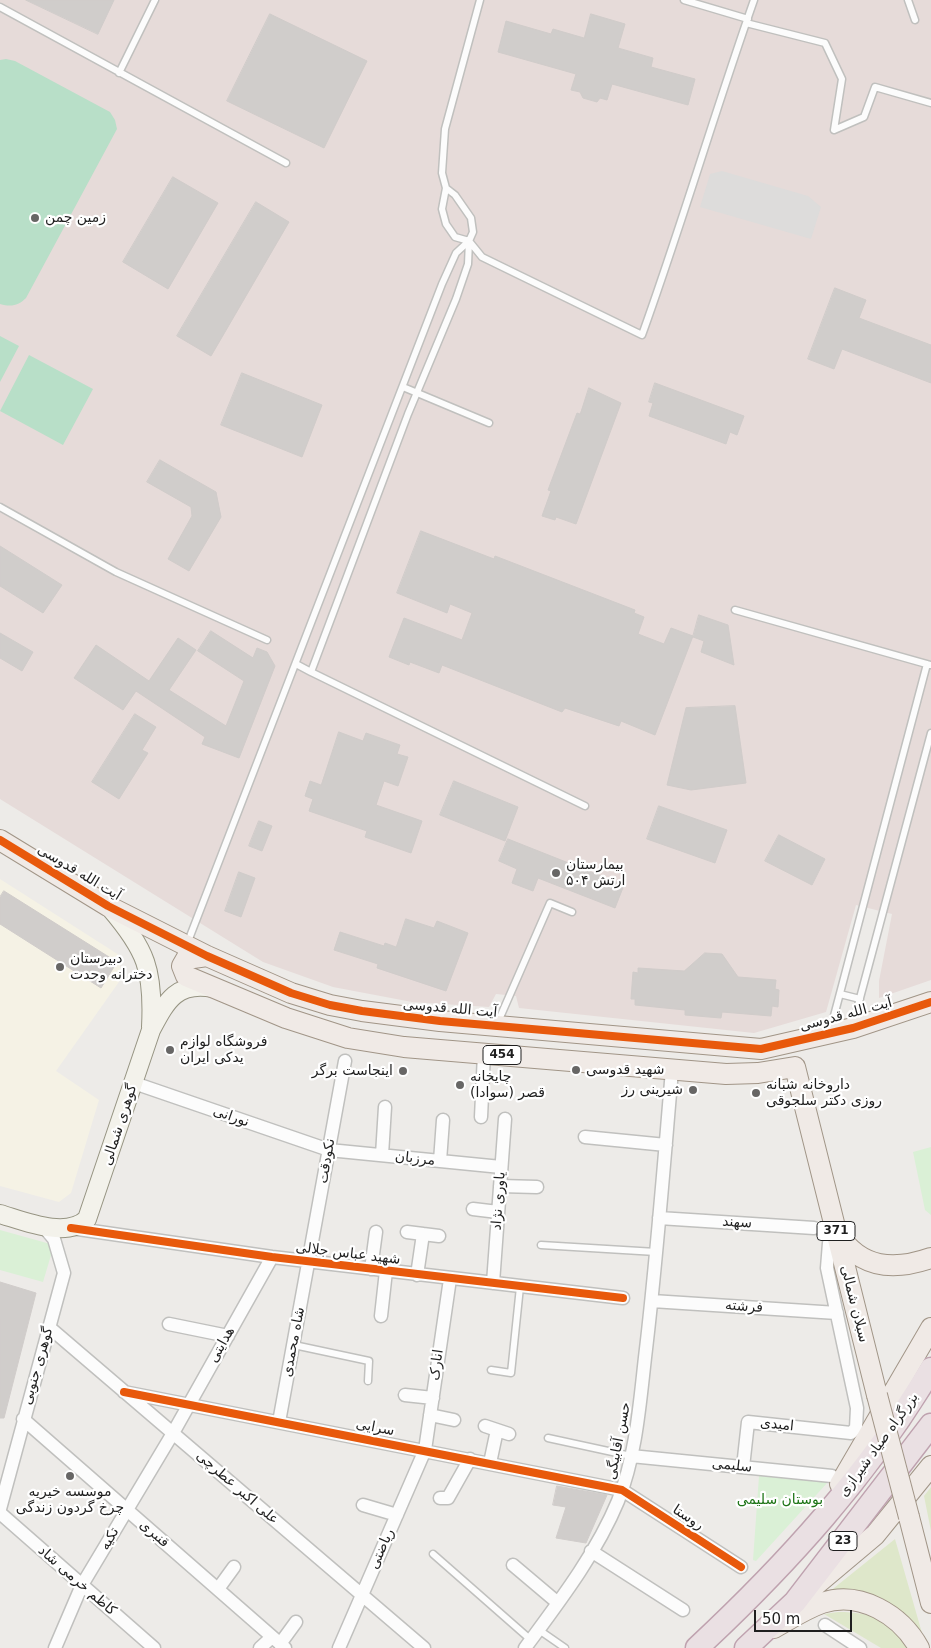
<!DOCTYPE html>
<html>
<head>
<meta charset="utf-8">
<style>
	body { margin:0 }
	#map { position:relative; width:931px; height:1648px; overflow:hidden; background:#edebe8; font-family:"DejaVu Sans",sans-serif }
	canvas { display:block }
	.scale { position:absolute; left:754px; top:1610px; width:98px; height:22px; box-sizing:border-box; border:2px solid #1f1f1f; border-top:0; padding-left:6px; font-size:15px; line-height:18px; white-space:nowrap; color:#1f1f1f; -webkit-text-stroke:4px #fff; paint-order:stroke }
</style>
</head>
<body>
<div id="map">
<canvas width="931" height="1648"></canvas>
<div class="scale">50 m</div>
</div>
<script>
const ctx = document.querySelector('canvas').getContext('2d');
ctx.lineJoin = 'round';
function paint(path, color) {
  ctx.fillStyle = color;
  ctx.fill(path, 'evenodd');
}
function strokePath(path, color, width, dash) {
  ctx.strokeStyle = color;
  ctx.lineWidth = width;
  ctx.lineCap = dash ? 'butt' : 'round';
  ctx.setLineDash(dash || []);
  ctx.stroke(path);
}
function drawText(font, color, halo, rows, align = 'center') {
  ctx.font = font + ' "DejaVu Sans",Cairo,sans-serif';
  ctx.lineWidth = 4.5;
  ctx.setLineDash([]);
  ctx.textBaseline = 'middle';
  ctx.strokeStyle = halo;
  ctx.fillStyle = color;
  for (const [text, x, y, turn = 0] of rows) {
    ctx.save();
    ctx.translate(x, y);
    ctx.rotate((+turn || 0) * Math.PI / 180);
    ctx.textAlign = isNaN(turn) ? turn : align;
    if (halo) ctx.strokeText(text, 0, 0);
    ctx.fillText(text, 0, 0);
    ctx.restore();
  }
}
paint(new Path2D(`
	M0,879l119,76 2,24 -65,92 43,29 -28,93 -12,9 -59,-16z`), '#f5f2e5');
paint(new Path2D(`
	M0,0h931v980l-52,18v-17l13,-67 -36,-9 -30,107 -72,21 -235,-25 -3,-12 -20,-2 -7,13 -77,-5 -79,-15 -70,-25 -263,-163z`), '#e6dbd9');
paint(new Path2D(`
	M931,1487v44l-7,-35z
	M895,1539l27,94 -12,-11 -86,-26z
	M838,1612c36,0 50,8 71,36h-28l-57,-34z`), '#dee7ca');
paint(new Path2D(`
	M931,1147v68l-6,-5 -12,-58z
	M0,1230l54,15 -11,37 -43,-12z
	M759,1476l69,6 -72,79 -3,-1z`), '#daf0d6');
paint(new Path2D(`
	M6,59l9,2 95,51 5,8 2,9 -91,169c-8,8 -15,9 -26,6v-244z
	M0,336l19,10 -19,36z
	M29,355l64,34 -30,56 -63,-34z`), '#b8dfc8');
paint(new Path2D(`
	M722,171l86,25 13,11 -10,32 -111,-32 10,-33z`), '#dddcdb');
const building = new Path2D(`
	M26,0h88l-16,34z
	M270,14l97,47 -43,87 -97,-47z
	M591,14l34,10 -7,24 35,10 -2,9 44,12 -7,26 -76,-21 -5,16 -7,-2 -3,4 -14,-4 -3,-6 -9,-2 5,-16 -78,-22 8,-31 45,13 2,-5 31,9z
	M173,177l45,26 -50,86 -45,-27z
	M256,202l33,20 -78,134 -34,-20z
	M835,288l31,12 -7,18 72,27v38l-89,-34 -8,20 -26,-10z
	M242,373l80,32 -20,52 -81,-32z
	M655,383l89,33 -7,19 -7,-3 -4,12 -77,-28 4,-13 -4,-1z
	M589,388l32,15 -45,121 -20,-7 -1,3 -13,-4 9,-25 -3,-1 29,-77 3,1z
	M160,460l56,32 5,25 -32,54 -21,-12 24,-43 -1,-9 -44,-25z
	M421,531l73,28 1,-3 140,54 -1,3 10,4 -6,17 26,10 7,-16 22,8 -38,99 -34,-14 -2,5 -54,-18 -3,4 -120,-47 -3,8 -29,-11 -1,3 -20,-8 15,-39 58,22 10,-27 -22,-9 -3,9 -50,-20z
	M0,546l62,39 -19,28 -43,-27z
	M699,615l29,10 6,40 -33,-13 3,-11 -11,-4z
	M211,631l42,27 4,-10 10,4 8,14 -36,92 -37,-14 3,-7 -69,-46 -13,19 -49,-32 22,-33 53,36 29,-43 18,12 -27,40 57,36 18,-45 -46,-30z
	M0,633l33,19 -11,19 -22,-13z
	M735,706l11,77 -55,7 -24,-5 19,-77z
	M135,714l21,13 -14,23 6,3 -29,46 -27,-17z
	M339,732l24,9 3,-8 34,12 -3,9 11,3 -10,29 -14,-5 -8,24 46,16 -11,32 -46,-16 2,-6 -58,-20 4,-12 -8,-3 5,-15 11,4z
	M454,781l64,26 -13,34 -65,-26z
	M659,806l68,24 -12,33 -68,-24z
	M259,821l13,5 -10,25 -13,-5z
	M779,835l46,24 -13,26 -47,-24z
	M508,839l116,46 -9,23 -77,-30 -5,13 -21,-8 5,-14 -18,-8z
	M239,872l16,6 -14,39 -16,-6z
	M4,891l113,71 -16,26 -101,-64v-27z
	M406,919l28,9 3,-7 31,12 -22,58 -69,-23 1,-4 -44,-14 6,-18 44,14 1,-3 11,4z
	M705,953l17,1 16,23 38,3 -1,9 4,1 -1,17 -6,-1 -1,10 -49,-4 -1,6 -36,-3v-5l-50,-5v-6h-4l2,-27 5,1v-5l46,3z
	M0,1282l36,11 -32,125h-4z
	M557,1486l50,9 -21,48 -30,-5 10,-31 -13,-2z`);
paint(building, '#d0cdcb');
strokePath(building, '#d0ccca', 1);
const lane = new Path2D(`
	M480,0l-35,129 -3,44 4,15 -4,21 4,15 9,13 14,4 13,16 160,78c40,-111 73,-224 112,-335
	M684,0l64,19
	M908,0l7,20
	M0,7l286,156
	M746,23l79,20 17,36 -8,51 30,-13 11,-30 56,16
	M119,73l36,-73
	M403,387l86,36
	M0,507l116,65 151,68
	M735,610l195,55
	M296,664l15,8 97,-258 48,-115 12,-35 1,-23 4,-9 -2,-14 -16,-23 -9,-7
	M311,672l274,134
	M187,944l255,-660 14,-31 13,-12
	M840,994l20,5
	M498,1022l52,-119 22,9
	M853,1024l78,-291
	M830,1031l97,-367
	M541,1245l115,7
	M294,1345l75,16 -1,20
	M491,1370l20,3 9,-86
	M548,1438l83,18
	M433,1554l98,86
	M539,1630l26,18`);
const street = new Path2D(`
	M134,1083l195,67 172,17
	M481,1117l3,-63
	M585,1137l81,8
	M382,1155l3,-48
	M440,1161l3,-41
	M500,1186l37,1
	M473,1209l25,3
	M659,1218l155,10
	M71,1228l201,29 351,41
	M407,1232l32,4
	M371,1269l5,-37
	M417,1275l6,-41
	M493,1283l12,-164
	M652,1301l185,12
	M381,1316l5,-45
	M169,1324l59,12
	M50,1328l374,320
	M124,1392l498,98 119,77
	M405,1395l28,3
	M430,1415l24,5
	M23,1419l262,229
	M279,1422l66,-361
	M485,1426l24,8
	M631,1456l201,20
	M490,1463l7,-33
	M743,1467l5,-45 103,11 5,-5 1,-20 -30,-140 2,-25 7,-13
	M440,1498h8l22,-39
	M363,1505l34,10
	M0,1509l64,-236 -10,-34 -11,-13
	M0,1513l154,135
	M591,1551l92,59
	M513,1565l45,38
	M218,1589l16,-22
	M825,1625l35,23
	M280,1644l16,-22
	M55,1648l27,-63 91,-152 99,-176
	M260,1648l12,-11
	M339,1648l86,-198 25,-171
	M525,1648c34,-46 71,-94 93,-147 19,-48 22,-102 28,-152 11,-93 18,-186 26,-279`);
const secondary = new Path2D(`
	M110,908c36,42 44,62 41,119
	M0,1214c24,7 66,25 87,5l64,-189c15,-28 25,-49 62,-42`);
const primary = new Path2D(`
	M0,840l108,66 99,50 84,37 39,12 32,6 78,10 321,28 92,-21 78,-26
	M207,956l-21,3 -4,7 4,10 100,42 62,20 56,9 322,27 32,-1 37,-6 82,328
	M838,1234c23,35 56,37 93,24
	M840,1484l91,-156
	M909,1517l22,86
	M812,1588l63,-53 56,-69
	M774,1628c16,-9 31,-19 48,-25 38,-13 79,12 97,45`);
const highway = new Path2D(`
	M697,1648c89,-83 172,-174 234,-279
	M746,1648l49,-46 136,-177`);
strokePath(lane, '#c0c0be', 9);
strokePath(street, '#c0c0be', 15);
strokePath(secondary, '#969482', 20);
strokePath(primary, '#a19587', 22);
strokePath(highway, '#bfa2af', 25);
strokePath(lane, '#fcfcfc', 6);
strokePath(street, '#fcfcfc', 12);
strokePath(secondary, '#f3f2eb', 18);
strokePath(primary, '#f0eae6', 20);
strokePath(highway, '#eae0e3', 22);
const primaryBridge = new Path2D(`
	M877,1395l32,122`);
strokePath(primaryBridge, '#a19587', 22, []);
strokePath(primaryBridge, '#f0eae6', 20);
strokePath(new Path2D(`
	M0,840l108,66 99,50 84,37 39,12 32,6 78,10 321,28 92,-21 78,-26
	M71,1228l201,29 351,41
	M124,1392l498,98 119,77`), '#e8590c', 8);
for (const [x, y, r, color] of [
	[35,218,5,"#676665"],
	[556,873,5,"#676665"],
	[60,967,5,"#676665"],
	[170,1050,5,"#676665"],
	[576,1070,5,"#676665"],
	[403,1071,5,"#676665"],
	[460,1085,5,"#676665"],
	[693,1090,5,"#676665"],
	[756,1093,5,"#676665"],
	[70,1476,5,"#676665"]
]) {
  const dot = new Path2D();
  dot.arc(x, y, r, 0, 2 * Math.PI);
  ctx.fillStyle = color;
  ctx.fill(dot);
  strokePath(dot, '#fff', 2);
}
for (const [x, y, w] of [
	[502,1055,38],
	[836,1231,38],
	[843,1541,28]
]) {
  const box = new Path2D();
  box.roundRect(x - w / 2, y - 9.5, w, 19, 4);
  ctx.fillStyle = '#fff';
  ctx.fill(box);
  strokePath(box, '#1f1f1f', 1);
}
drawText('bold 12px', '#1f1f1f', null, [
	["454",502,1055],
	["371",836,1231],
	["23",843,1541]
]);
drawText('14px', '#1f1f1f', '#fff', [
	["زمین چمن",45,218],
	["بیمارستان",566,865],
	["۵۰۴ ارتش",566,881],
	["دبیرستان",70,959],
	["دخترانه وحدت",70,975],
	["فروشگاه لوازم",180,1042],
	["یدکی ایران",180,1058],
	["شهید قدوسی",586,1070],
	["اینجاست برگر",393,1071,"right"],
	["چایخانه",470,1077],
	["قصر (سوادا)",470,1093],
	["داروخانه شبانه",766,1085],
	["روزی دکتر سلجوقی",766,1101],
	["شیرینی رز",683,1090,"right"],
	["موسسه خیریه",70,1492,"center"],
	["چرخ گردون زندگی",70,1508,"center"]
], 'left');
drawText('14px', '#1f1f1f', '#fff', [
	["آیت الله قدوسی",79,873,31],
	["آیت الله قدوسی",450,1009,5],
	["آیت الله قدوسی",846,1015,-15],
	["نورانی",231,1117,19],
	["گوهری شمالی",120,1125,-72],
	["مرزبان",415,1159,6],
	["نکودقت",327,1161,-80],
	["یاوری نژاد",499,1201,-86],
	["سهند",737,1223,4],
	["شهید عباس جلالی",348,1254,7],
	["سبلان شمالی",854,1304,76],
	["فرشته",744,1307,4],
	["شاه محمدی",294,1342,-79],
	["هدایتی",222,1345,-61],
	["انارک",437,1365,-82],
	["گوهری جنوبی",38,1366,-74],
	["امیدی",777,1425,6],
	["سرایی",375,1428,11],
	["حسن آقابیگی",619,1441,-79],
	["بزرگراه صیاد شیرازی",879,1445,-54],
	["سلیمی",732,1466,6],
	["علی اکبر عطرچی",237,1488,41],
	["روستا",688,1518,33],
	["قنبری",154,1534,41],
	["تکیه",110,1539,-60],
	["ریاضتی",382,1549,-66],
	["کاظم خرمی شاد",77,1581,41]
]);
drawText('14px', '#1d7416', '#fff', [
	["بوستان سلیمی",780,1500]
]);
</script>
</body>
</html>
